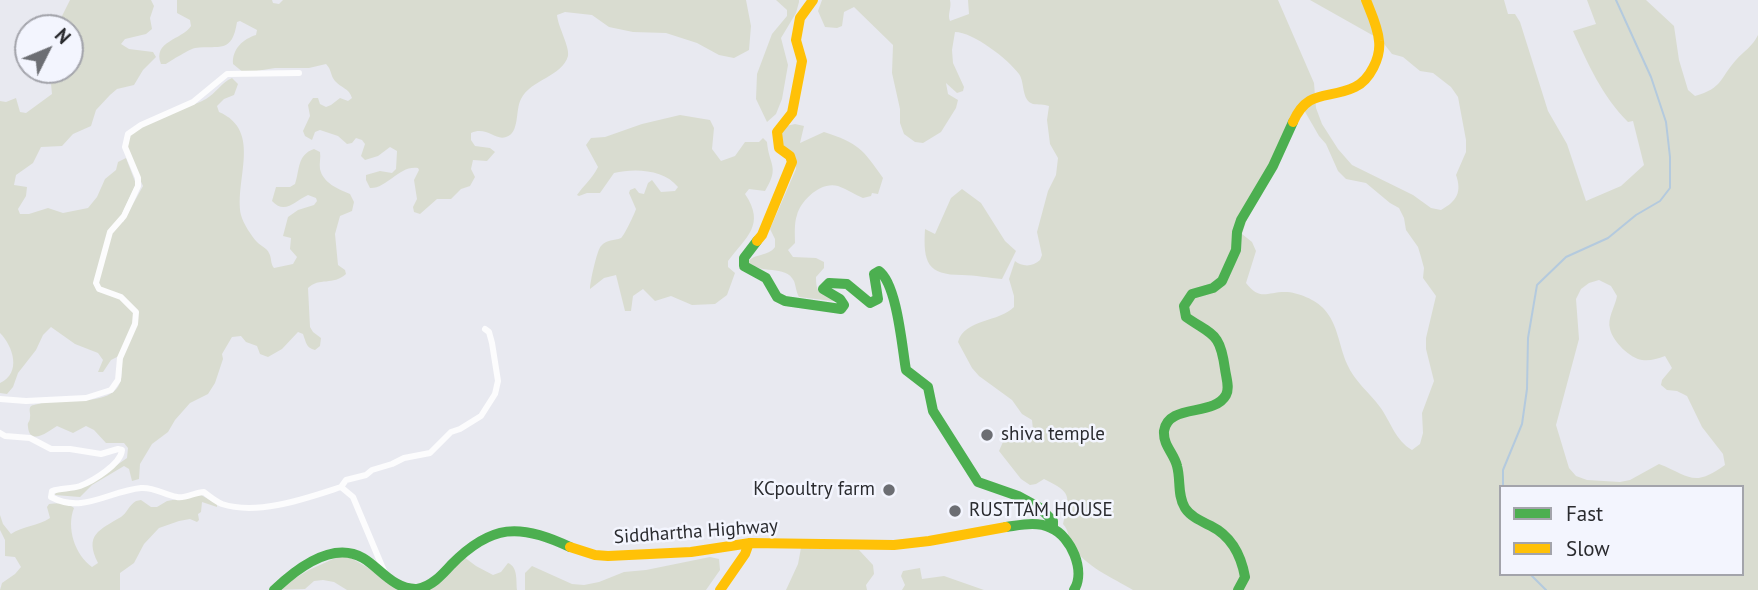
<!DOCTYPE html>
<html>
<head>
<meta charset="utf-8">
<style>
	body { margin:0 }
	#map { position:relative; width:1758px; height:590px; overflow:hidden; background:#e8e9f0; font-family:"PT Sans",sans-serif }
	canvas { display:block }
	.legend { position:absolute; left:1499px; top:485px; width:245px; height:91px; box-sizing:border-box; background:#f3f5fe; border:2px solid #a3a4ab; margin:0; padding:9px 12px; list-style:none; font-size:21px; color:#2a2b2f }
	.legend li { display:flex; align-items:center; gap:14px; height:35px }
	.legend b { width:35px; border:2px solid #a3a4ab }
	.north { position:absolute; left:14px; top:14px; width:70px; height:70px; box-sizing:border-box; background:#f3f5fe; border:2px solid #a3a4ab; border-radius:50%; rotate:47deg; font-size:19px; font-weight:700; line-height:28px; text-align:center; color:#2a2b2f }
	.north::after { content:''; display:block; margin:auto; width:24px; height:32px; background:#6c6e73; clip-path:polygon(50% 0,100% 100%,50% 72%,0 100%) }
</style>
</head>
<body>
<div id="map">
<canvas width="1758" height="590"></canvas>
<ul class="legend">
<li><b style="height:9px;background:#4caf50"></b>Fast</li>
<li><b style="height:9px;background:#ffc107"></b>Slow</li>
</ul>
<div class="north">N</div>
</div>
<script>
const ctx = document.querySelector('canvas').getContext('2d');
ctx.lineJoin = 'round';
function paint(path, color) {
  ctx.fillStyle = color;
  ctx.fill(path, 'evenodd');
}
function strokePath(path, color, width, dash) {
  ctx.strokeStyle = color;
  ctx.lineWidth = width;
  ctx.lineCap = dash ? 'butt' : 'round';
  ctx.setLineDash(dash || []);
  ctx.stroke(path);
}
function drawText(font, color, halo, rows, align = 'center') {
  ctx.font = font + ' "PT Sans",sans-serif';
  ctx.lineWidth = 5;
  ctx.setLineDash([]);
  ctx.textBaseline = 'middle';
  ctx.strokeStyle = halo;
  ctx.fillStyle = color;
  for (const [text, x, y, turn = 0] of rows) {
    ctx.save();
    ctx.translate(x, y);
    ctx.rotate((+turn || 0) * Math.PI / 180);
    ctx.textAlign = isNaN(turn) ? turn : align;
    if (halo) ctx.strokeText(text, 0, 0);
    ctx.fillText(text, 0, 0);
    ctx.restore();
  }
}
paint(new Path2D(`
	M70,0h81l3,6 -4,12 2,11 -6,5 -21,5 -4,5 8,5 24,3 3,5 -13,13 -9,15 -17,4 -7,6 -14,15 -5,16 -18,8 -11,12 -21,1 -8,16 -17,12 -2,10 13,2 -1,9 -8,13 2,5h9l19,-6 15,5 25,-5 9,-11 8,-18 11,-9 2,-8 8,-4 10,26 -17,36 4,2 20,-36c-5,-12 -16,-29 -16,-42 -1,-21 64,-36 79,-45 10,-6 15,-16 26,-21l6,6 -4,11 -10,4 -7,7 2,6c44,19 15,68 22,103 2,8 11,22 16,27 4,4 10,6 12,11 3,5 1,10 5,15l19,-4 4,-7 -7,-8 1,-11 -8,-2 5,-19 10,-7 16,-5 3,-4 -1,-3 -8,-3c-13,6 -23,20 -36,6l4,-14h14l5,-3c5,-15 2,-29 19,-35l6,3c1,6 -1,11 0,17 3,14 18,20 30,25l4,8 -2,9 -12,5 -5,18 3,31 7,5 1,4c-13,12 -27,3 -38,14l2,39 3,5 8,6 -1,8 -5,4c-9,-2 -9,-8 -12,-16l-5,-2 -16,17 -14,8 -8,-3 -3,-8 -11,-4 -5,-6 -9,1 -10,17 1,5 -8,24 -7,11 -18,9 -15,17 -7,12 -16,12 -12,20 -1,15 -7,2 -3,-12 -5,-3 -32,19 -12,12 -25,-2 1,-3 32,-7 39,-27 1,-10 -4,-5h-18l-12,-13 -8,-4 -13,7 -16,-7c-7,4 -27,21 -29,1 -1,-6 2,-4 2,-10 1,-3 -2,-8 1,-11 1,-1 8,-2 10,-3 33,-7 94,10 78,-47l-8,4 -8,12h-5l5,-12 -5,-7 -23,-9 -24,-17 -8,8 -7,15 -18,23 -5,14 -6,7 -7,-1v-10c22,-10 13,-37 0,-50v-232l6,1 10,-4 4,14 6,1 26,-19 -1,-10 -4,-8 1,-6h22v-42h-14z
	M177,0h95l1,3 6,1 4,-4h463l5,26 -2,24 -15,8 -15,-3 -22,-12 -31,-10 -33,-1 -24,-5 -17,-12 -27,-3 -8,3c1,12 13,32 11,41 -6,21 -37,23 -47,43 -6,11 -1,34 -15,38 -11,4 -19,-11 -35,-4v7l4,6 15,2 5,4 -8,9 -14,-1 -2,9 4,8 -5,9 -9,3 -10,10h-14l-17,15 -6,-2 -1,-5 4,-8 -3,-19 5,-10 -1,-2c-19,-3 -31,21 -48,20l-4,-8v-5l14,-4 12,2 4,-4 1,-18 -7,-4 -12,9 -13,4 -4,-4 4,-12 -3,-4 -6,-2 -4,5 -5,1 -9,-8 -18,-6 -5,2 -3,8 -7,-4 -2,-5 7,-15 -2,-11 5,-7h5l2,6 6,3 5,-2 9,-7 8,3 4,-3c-3,-10 -11,-10 -17,-17 -5,-6 -3,-11 -9,-17l-17,4h-34l-31,5 -11,-9c-1,-15 10,-25 23,-29l1,-5 -17,-9 -3,1c-5,32 -17,23 -42,26 -3,0 -25,13 -29,16h-5c-9,-23 21,-24 30,-38l-1,-6 -13,-7z
	M776,0h23v2l-3,11 -15,25 7,27 -6,34 -6,15 -9,8 -11,-23 1,-25 15,-40 15,-18v-6z
	M822,0h128c2,8 -3,14 0,21l19,-7 -1,-14h310l36,83 2,25 6,16 16,25 14,16 61,30 18,13 10,2c16,-9 21,-18 15,-35l10,-23v-12l-8,-43 -7,-10 -18,-14 -13,-2 -17,-14 -11,-3 -11,-14 -71,-40h194l4,14h7l5,8 28,89 19,33 19,57 35,-15 23,-21 -11,-44 -5,1c-26,-26 -40,-58 -55,-91l23,-7 -9,-24h59l28,26 5,34 9,30 7,6c28,-8 24,-17 41,-36 8,-9 16,-13 22,-25v555h-625c-20,-12 -49,-24 -61,-45 -4,-8 -3,-14 -9,-21 7,-29 9,-31 -19,-45l-8,5 -6,1 -9,-6 -22,-28 7,-16 27,-5 -1,-10 -10,-6 -10,-14 -33,-24 -7,-8 -14,-26c6,-23 42,-20 56,-35v-11l-5,-17 6,-18c7,6 18,6 25,-1l2,-5 -5,-23 11,-41 8,-16 2,-17 -8,-14 -3,-24 2,-14c-5,-2 -11,-1 -16,-2 -12,-4 -8,-22 -14,-30 -11,-15 -46,-42 -64,-42l-3,18 1,13 11,24 -1,4 -6,2 -11,-10 2,11 10,6 -2,8 -15,24 -18,11 -8,-1 -11,-8 -4,-11v-14l-8,-36 1,-28 -39,-38 -10,5 -2,14 -5,2 -12,-1 -7,-16zM1304,110l15,26 7,8 12,27 8,8 20,4 24,20 9,5 5,10 2,12 12,17 3,10 3,11 -1,10 13,18 -10,42v11l8,32 -12,32 1,20 -3,11 -8,6c-17,-10 -21,-28 -32,-43 -11,-15 -25,-25 -33,-43 -8,-18 -9,-40 -23,-55 -8,-9 -26,-17 -39,-17 -19,0 -25,9 -39,-9l10,-32 -4,-9 -10,-8 8,-24zM1599,280l12,6 6,10c-2,11 -10,22 -7,33 3,13 20,29 32,31 8,1 15,-1 23,-4l7,12 -10,12 -1,5 6,5 10,1 10,5 15,31 21,27 2,11c-32,23 -35,11 -66,-1l-29,16 -10,2 -33,-2 -11,-4 -7,-8 -13,-43 23,-86 -3,-40 5,-10 8,-6zM1501,487h241v87h-241z
	M680,115l30,5 4,8 -2,21 9,12 14,-5 10,-14h14l4,-4 4,4c2,24 13,24 -2,49l-16,-2 -4,5c21,31 1,43 -17,67v6l7,6 -8,22 -12,9 -23,1 -21,-9 -16,5 -12,-12 -10,7 -2,15h-6l-9,-36 -12,3 -14,11c0,-7 7,-39 11,-43 6,-7 13,-5 20,-8 3,-2 14,-25 15,-29l-7,-16 1,-3 5,-2 4,5 5,1 4,-11 4,-3 9,12 14,-1 3,-4c-14,-18 -44,-19 -64,-14l-14,20h-13l-8,3 -2,-1c7,-10 15,-16 21,-28l-12,-22 5,-7 14,-1 37,-13z
	M795,124l9,2 -4,17 24,-11c34,11 39,17 59,46l-5,16 -6,-1 -1,3 -8,2c-8,-3 -16,-9 -25,-12 -17,-5 -37,14 -41,29 -3,8 -2,19 -2,28l-7,7 5,7 23,1 8,4v6l-8,9c0,20 6,14 18,23l-2,1 -33,-4c-3,-5 -3,-11 -5,-16 -8,-17 -35,-6 -46,-19 6,-9 20,-5 27,-15v-8l-5,-10 26,-60c0,-13 -14,-20 -17,-33l7,-10z
	M962,189l19,14 24,38 11,10 -14,28c-13,-1 -27,-4 -40,-4 -35,0 -39,-13 -37,-46l10,5 16,-36z
	M201,495l16,9v3l-15,-5 -1,10 -3,2 1,6 -2,2 -7,-3 -11,2 -20,7 -15,16 -10,19 -14,10v17h-120l2,-7 13,-9 6,-7 -6,-10 -10,-1v-16l-5,-10v-15l3,9 8,10c12,-8 27,-8 39,-16l-3,-11 2,-3c9,-1 18,-2 25,4 -8,20 1,47 18,59l6,-4c-14,-28 1,-33 23,-46 6,-4 8,-12 15,-16l5,-1 10,7h6l10,-6z
	M801,548l58,2 14,15 1,9 -8,11 1,5h-81l12,-26z
	M344,554l63,36h-60l-13,-8 -11,-2 -9,1 -9,8 -30,1 34,-20z
	M464,557l12,9 17,9 8,-3 7,-9c10,4 8,17 9,27h-89z
	M710,557l9,2 1,11 -14,20h-181v-17l7,-7 40,18 12,1 15,-3 25,-10 22,-2z
	M920,568l2,11 22,-3 40,14h-82l3,-5 -4,-9 2,-5z`), '#d9dcd0');
strokePath(new Path2D(`
	M1503,487v-17l19,-46 5,-35 1,-51 9,-53 29,-28 42,-19 28,-23 24,-14 10,-13v-31l-4,-35 -15,-45 -35,-77
	M1530,574l16,16`), '#b4cade', 2);
strokePath(new Path2D(`
	M0,399l26,2 60,-3 25,-8 7,-10 2,-22 15,-34 1,-12 -15,-15 -22,-8 -3,-6 14,-51 14,-16 14,-30v-8l-13,-31 3,-13 13,-9 52,-23 34,-28 72,-1
	M0,433l5,3 25,2 21,11h19l31,5 17,-5 4,1c-1,14 -29,31 -42,36 -9,3 -19,2 -28,5l-1,6c32,17 58,-6 90,-9 14,-1 23,7 36,9 8,2 18,-5 27,-5 5,4 11,9 18,12 36,12 85,-6 119,-17l5,-7 20,-5 6,-5 20,-6 12,-6 26,-5 21,-21 9,-3 21,-13 14,-22 3,-13 -6,-38 -3,-11 -4,-3
	M341,487l12,10 31,74`), '#fcfcfd', 6);
strokePath(new Path2D(`
	M757,241l-13,17v8l22,12 11,19 8,4 56,8 3,-4 -4,-6 -17,-10 6,-6 18,1 23,19 8,-4 -4,-25 5,-3c18,13 23,76 27,99l22,17 5,24 45,71 40,14 22,12 13,13v7
	M1006,527c15,-2 31,-6 45,1 20,8 35,43 23,62
	M274,590c21,-20 58,-50 89,-32 17,10 31,32 54,31 14,-2 25,-14 34,-24 40,-41 69,-42 119,-18
	M1238,590l7,-13c-4,-22 -14,-41 -34,-51 -10,-5 -20,-9 -26,-18 -8,-13 -4,-28 -8,-42 -3,-13 -14,-20 -13,-35 4,-28 50,-14 62,-36 4,-7 0,-18 -1,-26 -5,-37 -12,-33 -39,-52l-2,-11 8,-12 21,-6 9,-7 14,-31 1,-18 4,-12 32,-54 20,-44`), '#4caf50', 10);
strokePath(new Path2D(`
	M1293,122c15,-34 35,-22 62,-35 15,-7 26,-30 24,-46 -1,-14 -8,-28 -13,-41
	M757,241l5,-6 30,-73 -2,-6 -11,-8 -2,-16 15,-19 10,-52 -6,-21 4,-22 13,-18
	M570,547l25,8 13,1 83,-4 59,-9 144,2 35,-4 77,-14
	M720,590l25,-36 4,-11`), '#ffc107', 10);
for (const [x, y, r, color] of [
	[987,435,7,"#6c6e73"],
	[889,490,7,"#6c6e73"],
	[955,511,7,"#6c6e73"]
]) {
  const dot = new Path2D();
  dot.arc(x, y, r, 0, 2 * Math.PI);
  ctx.fillStyle = color;
  ctx.fill(dot);
  strokePath(dot, '#f3f5fe', 2.5);
}
drawText('19px', '#2a2b2f', '#f3f5fe', [
	["shiva temple",1001,435],
	["KCpoultry farm",875,490,"right"],
	["RUSTTAM HOUSE",969,511]
], 'left');
drawText('19px', '#2a2b2f', '#f3f5fe', [
	["Siddhartha Highway",696,532,-4]
]);
</script>
</body>
</html>
